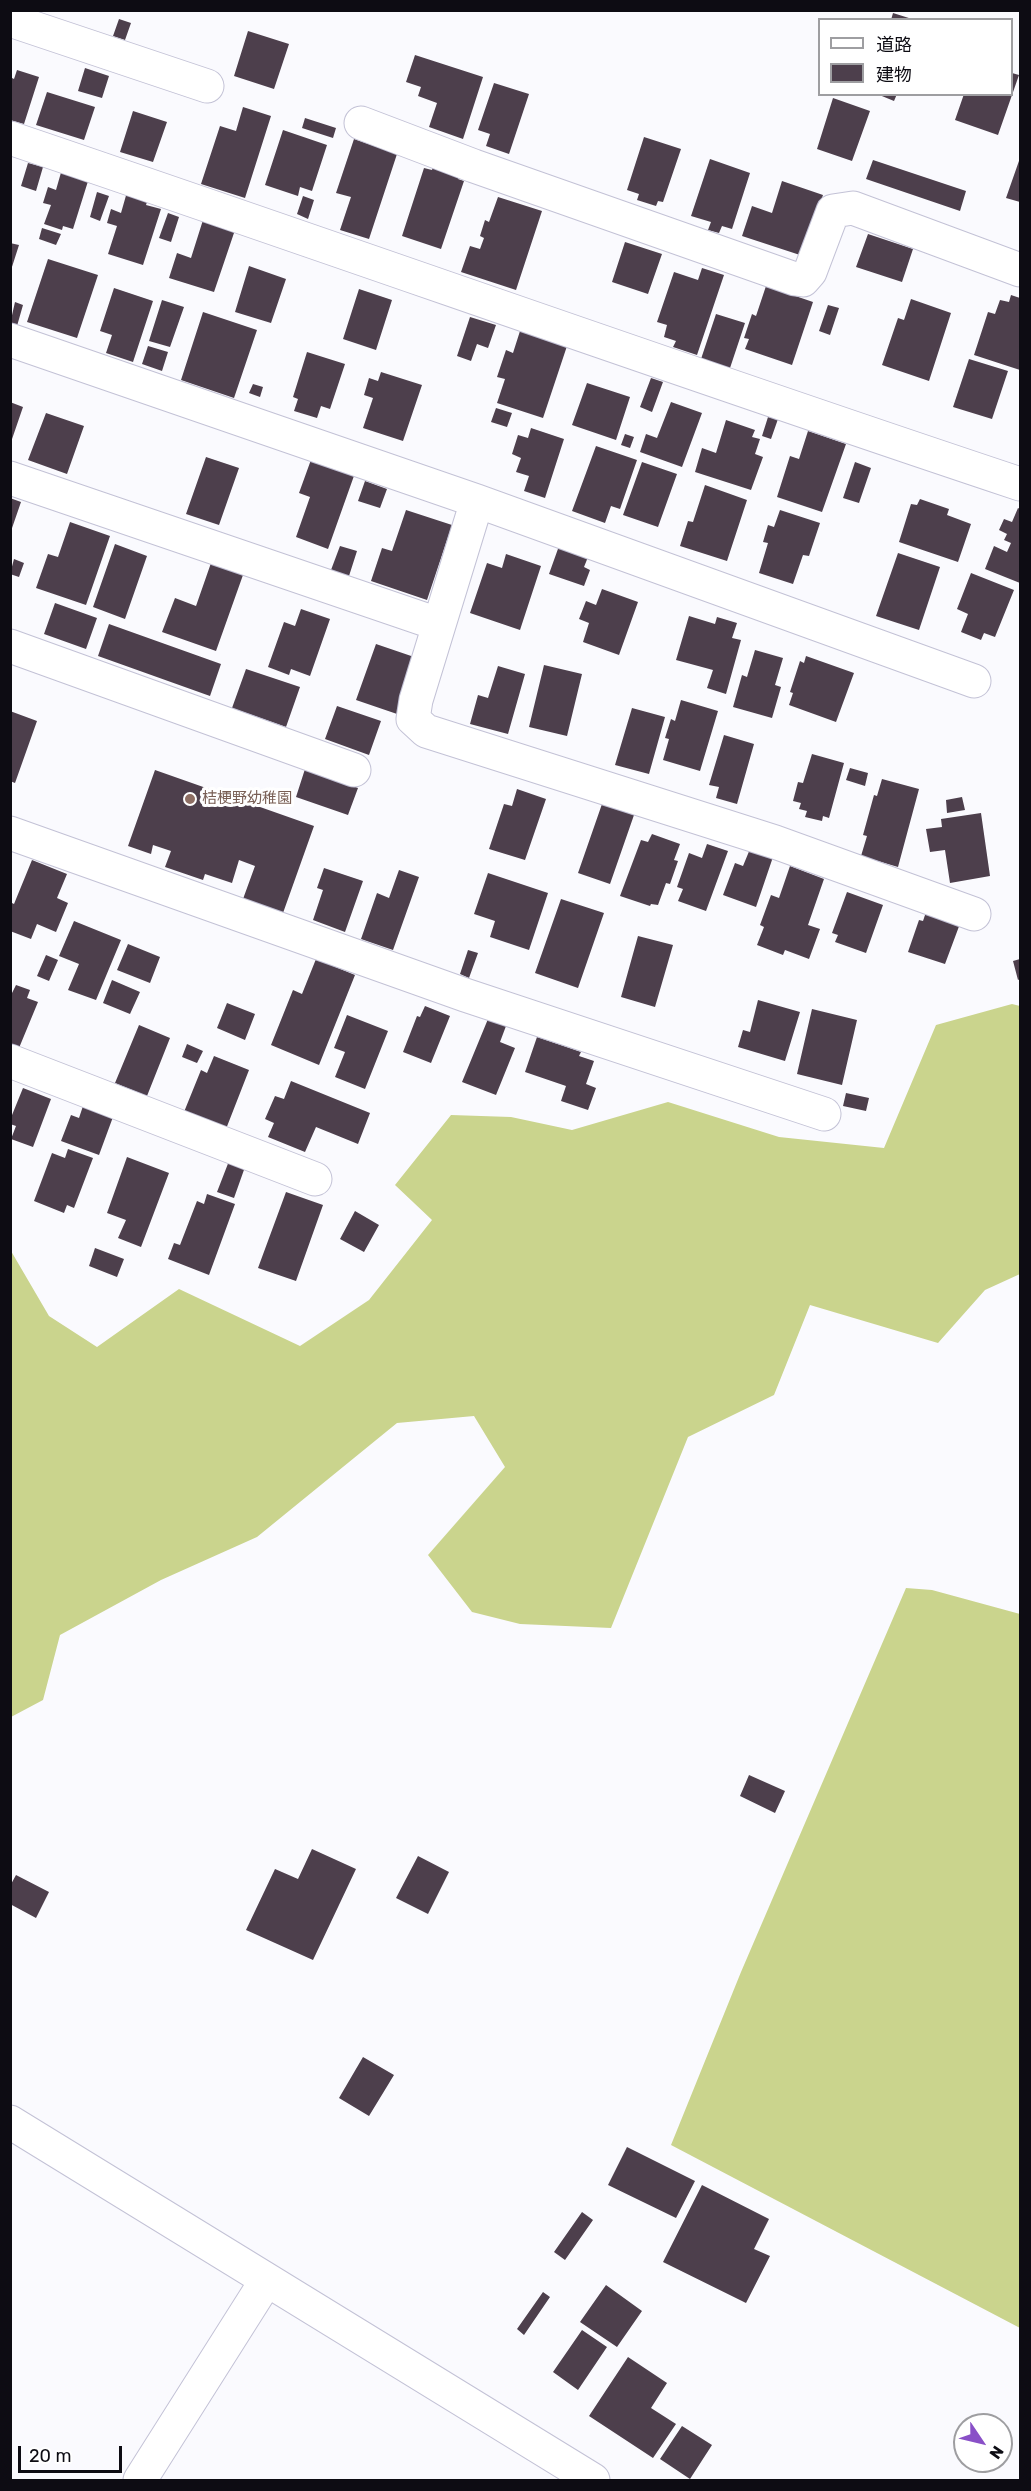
<!DOCTYPE html>
<html>
<head>
<meta charset="utf-8">
<style>
	body { margin:0 }
	#map { position:relative; width:1031px; height:2491px; overflow:hidden; background:#fafafe; font-family:Rubik,"Noto Sans JP",sans-serif }
	canvas { display:block }
	.frame { position:absolute; inset:0; border:12px solid #0d0c13; pointer-events:none }
	.legend { position:absolute; left:818px; top:18px; width:195px; height:78px; box-sizing:border-box; background:#fff; border:2px solid #9e9ea1; margin:0; padding:8px 10px; list-style:none; font-size:18px; color:#0d0c13 }
	.legend li { display:flex; align-items:center; gap:12px; height:30px }
	.legend b { width:30px; border:2px solid #9e9ea1 }
	.north { position:absolute; left:953px; top:2413px; width:60px; height:60px; box-sizing:border-box; background:#fff; border:2px solid #9e9ea1; border-radius:50%; rotate:125deg; font-size:16px; font-weight:700; line-height:24px; text-align:center; color:#0d0c13 }
	.north::after { content:''; display:block; margin:auto; width:21px; height:27px; background:#8950c7; clip-path:polygon(50% 0,100% 100%,50% 72%,0 100%) }
	.scale { position:absolute; left:18px; top:2446px; width:104px; height:27px; box-sizing:border-box; border:3px solid #0d0c13; border-top:0; padding-left:8px; font-size:18px; line-height:21px; white-space:nowrap; color:#0d0c13; -webkit-text-stroke:4px #fff; paint-order:stroke }
</style>
</head>
<body>
<div id="map">
<canvas width="1031" height="2491"></canvas>
<div class="frame"></div>
<ul class="legend">
<li><b style="height:8px;background:#fff"></b>道路</li>
<li><b style="height:16px;background:#4d3f4c"></b>建物</li>
</ul>
<div class="north">N</div>
<div class="scale">20 m</div>
</div>
<script>
const ctx = document.querySelector('canvas').getContext('2d');
ctx.lineJoin = 'round';
function paint(path, color) {
  ctx.fillStyle = color;
  ctx.fill(path, 'evenodd');
}
function strokePath(path, color, width, dash) {
  ctx.strokeStyle = color;
  ctx.lineWidth = width;
  ctx.lineCap = dash ? 'butt' : 'round';
  ctx.setLineDash(dash || []);
  ctx.stroke(path);
}
function drawText(font, color, halo, rows, align = 'center') {
  ctx.font = font + ' Rubik,"Noto Sans JP",sans-serif';
  ctx.lineWidth = 6;
  ctx.setLineDash([]);
  ctx.textBaseline = 'middle';
  ctx.strokeStyle = halo;
  ctx.fillStyle = color;
  for (const [text, x, y, turn = 0] of rows) {
    ctx.save();
    ctx.translate(x, y);
    ctx.rotate((+turn || 0) * Math.PI / 180);
    ctx.textAlign = isNaN(turn) ? turn : align;
    if (halo) ctx.strokeText(text, 0, 0);
    ctx.fillText(text, 0, 0);
    ctx.restore();
  }
}
paint(new Path2D(`
	M1012,1004l8,2v268l-35,16 -47,53 -128,-38 -36,90 -86,42 -77,191 -91,-4 -48,-12 -44,-57 77,-88 -31,-51 -77,7 -140,114 -96,43 -101,55 -17,65 -32,17v-466l38,65 48,31 82,-58 121,57 69,-46 63,-80 -37,-35 56,-70 60,2 61,13 96,-28 111,35 105,11 52,-123z
	M906,1588l26,2 88,24v714l-349,-183 70,-173z`), '#cad48d');
paint(new Path2D(`
	M893,13l19,6v1h-21z
	M119,19l12,4 -6,17 -12,-4z
	M248,31l41,13 -15,45 -40,-13z
	M415,55l68,22 -20,62 -34,-12 8,-24 -19,-7 3,-9 -15,-5z
	M85,68l24,8 -7,22 -24,-7z
	M17,70l22,7 -15,47 -14,-4v-43l4,2z
	M1012,73l7,2 -21,60 -43,-15 9,-26h48z
	M494,83l35,11 -20,60 -23,-8 4,-12 -12,-4z
	M47,92l48,15 -11,33 -48,-15z
	M877,94h20l-3,7z
	M833,98l37,13 -18,50 -35,-12z
	M243,107l28,9 -26,82 -44,-14 19,-58 16,5z
	M133,111l34,11 -14,40 -33,-10z
	M305,118l31,10 -3,10 -31,-10z
	M283,130l44,15 -15,46 -12,-4 -2,9 -33,-11z
	M644,137l37,12 -18,53 -5,-1 -2,5 -19,-6 2,-6 -12,-4z
	M354,139l43,15 -28,85 -29,-9 11,-33 -15,-4z
	M1020,158v44l-14,-4z
	M710,159l40,14 -18,56 -10,-3 -3,7 -11,-3 3,-8 -20,-6z
	M873,160l93,31 -6,20 -94,-32z
	M28,163l15,4 -7,24 -15,-5z
	M433,167l27,9 -2,3 6,2 -23,68 -39,-13 22,-68 8,2z
	M62,169l27,9 -16,51 -10,-3 -1,4 -18,-6 7,-19 -8,-2 5,-16 8,3z
	M782,181l41,14 -20,61 -61,-20 10,-30 20,7z
	M97,192l12,4 -9,25 -10,-4z
	M127,192l21,7 -2,6 15,4 -18,56 -35,-11 9,-28 -10,-3 4,-14 10,4z
	M303,196l11,4 -6,19 -11,-5z
	M498,197l44,14 -26,79 -55,-18 9,-26 10,3 4,-11 -4,-2 5,-16 4,2z
	M168,213l11,4 -8,25 -12,-4z
	M203,220l32,10 -21,62 -45,-14 8,-25 14,5z
	M42,228l19,6 -5,11 -17,-6z
	M868,234l45,15 -11,33 -46,-15z
	M625,242l37,12 -14,40 -36,-12z
	M10,243l9,2 -8,25h-1z
	M48,259l50,16 -21,63 -50,-16z
	M249,266l37,13 -15,44 -36,-11z
	M702,268l22,7 -27,80 -24,-8 3,-6 -12,-4 3,-12 -10,-3 17,-50 24,8z
	M766,286l47,16 -21,63 -47,-16 4,-10 -5,-1 8,-24 4,2z
	M114,288l39,13 -20,61 -27,-9 6,-18 -12,-4z
	M359,289l33,11 -16,50 -33,-11z
	M1011,295l9,3v72l-46,-15 14,-43 7,2 5,-14 9,2z
	M911,299l40,14 -22,68 -47,-16 16,-47 6,2z
	M162,300l22,7 -14,40 -21,-6z
	M15,302l8,3 -6,21 -7,-2z
	M828,305l11,3 -9,27 -11,-4z
	M203,312l54,18 -23,68 -53,-18z
	M716,314l29,9 -15,45 -29,-9z
	M470,317l26,8 -8,23 -11,-4 -6,17 -14,-5z
	M520,331l47,15 -24,72 -46,-15 8,-24 -8,-2 9,-27 7,3z
	M148,346l20,6 -6,19 -20,-7z
	M307,352l38,12 -15,45 -9,-3 -4,12 -23,-7 4,-12 -5,-2z
	M969,359l39,12 -16,48 -39,-12z
	M381,372l41,13 -19,56 -40,-13 10,-30 -9,-3 5,-17 9,3z
	M651,378l12,4 -11,30 -12,-5z
	M587,383l43,14 -14,43 -44,-15z
	M253,384l10,3 -3,10 -11,-4z
	M10,402l13,5 -12,35h-1z
	M671,402l31,11 -20,54 -42,-15 6,-18 11,4z
	M496,408l16,5 -5,14 -16,-5z
	M46,413l38,13 -17,48 -39,-14z
	M768,417l10,2 -7,20 -9,-3z
	M726,420l29,10 -3,7 8,2 -5,15 8,3 -12,33 -56,-18 7,-24 14,5z
	M531,428l33,11 -19,59 -21,-7 5,-15 -13,-4 5,-14 -9,-4 6,-19 10,3z
	M808,431l38,13 -24,68 -45,-15 13,-41 9,3z
	M625,434l9,3 -4,11 -9,-3z
	M596,446l41,14 -17,49 -9,-3 -6,17 -33,-12z
	M206,457l33,11 -20,57 -33,-11z
	M312,457l43,16 -27,76 -32,-12 14,-40 -11,-4z
	M642,462l35,12 -19,53 -35,-12z
	M855,462l16,6 -12,35 -16,-5z
	M365,481l22,8 -7,19 -22,-7z
	M705,485l42,15 -20,61 -47,-15 8,-25 5,1z
	M10,498l11,4 -10,29h-1z
	M920,499l29,10 -2,6 24,9 -13,38 -59,-20 12,-38 6,1z
	M1018,508l2,1v74l-35,-14 9,-23 13,6 4,-9 -7,-3 3,-6 -8,-4 5,-11 8,3z
	M406,510l46,15 -25,75 -56,-19 11,-33 10,3z
	M780,510l40,13 -11,33 -6,-1 -10,29 -34,-11 9,-30 -5,-1 5,-17 6,2z
	M70,522l40,14 -24,69 -50,-17 12,-34 10,3z
	M115,544l32,12 -22,63 -32,-12z
	M340,546l17,5 -8,25 -18,-6z
	M559,546l29,11 -4,10 6,3 -6,16 -35,-12z
	M898,553l42,14 -21,63 -43,-14z
	M506,554l35,12 -21,64 -50,-17 17,-50 15,5z
	M14,559l10,4 -5,14 -9,-3z
	M211,563l32,12 -27,76 -54,-19 13,-34 21,8z
	M971,573l43,17 -19,47 -11,-4 -3,7 -20,-8 7,-18 -11,-5z
	M602,589l36,13 -19,53 -36,-13 6,-19 -10,-4 7,-18 10,4z
	M55,603l42,15 -11,31 -42,-15z
	M301,609l29,10 -20,57 -19,-7 -2,6 -21,-8 16,-45 11,4z
	M689,616l26,8 2,-7 20,6 -5,15 9,2 -15,54 -19,-6 6,-18 -37,-10z
	M109,624l112,40 -11,32 -112,-40z
	M376,644l44,15 -20,56 -44,-15z
	M755,650l28,8 -8,27 6,2 -9,31 -39,-11 9,-32 5,2z
	M806,656l48,17 -18,49 -47,-17 4,-12 -3,-1 10,-31 4,2z
	M544,665l38,9 -15,62 -38,-9z
	M498,666l27,8 -17,60 -38,-10 8,-29 10,3z
	M246,669l54,18 -14,40 -54,-19z
	M681,700l37,11 -18,60 -37,-11 6,-21 -4,-1 6,-19 4,2z
	M337,706l44,15 -12,34 -44,-16z
	M632,708l33,9 -16,57 -34,-9z
	M10,711l27,10 -22,62 -5,-2z
	M724,735l30,9 -17,60 -21,-6 3,-11 -10,-2z
	M812,754l32,9 -15,55 -6,-2 -1,5 -17,-4 2,-6 -8,-2 2,-6 -8,-2 5,-19 5,1z
	M850,768l18,5 -3,13 -19,-6z
	M305,769l53,19 -10,27 -52,-18z
	M155,770l159,56 -31,87 -40,-14 12,-33 -16,-6 -7,23 -27,-9 -2,6 -38,-13 6,-16 -18,-6 -2,9 -23,-8z
	M882,779l37,10 -21,78 -37,-11 6,-20 -4,-1 11,-40 3,1z
	M517,789l29,10 -21,61 -36,-11 15,-45 8,2z
	M962,797l3,13 -18,3 -1,-13z
	M602,804l32,11 -24,69 -32,-11z
	M981,813l9,63 -40,7 -5,-33 -15,2 -4,-23 16,-2 -1,-8z
	M652,834l28,10 -6,16 4,1 -8,23 -4,-1 -8,22 -7,-1 -1,2 -30,-10 21,-56 7,2z
	M707,844l21,7 -22,60 -28,-10 5,-12 -6,-2 12,-34 13,5z
	M750,849l23,8 -17,50 -33,-12 12,-32 8,3z
	M32,860l35,14 -10,24 11,5 -12,29 -19,-8 -6,15 -21,-8v-29l4,2z
	M790,866l34,13 -16,46 12,4 -11,30 -24,-9 -2,5 -26,-10 7,-18 -4,-2 11,-30 8,3z
	M324,868l39,13 -18,51 -32,-12 10,-30 -6,-2z
	M399,870l20,7 -26,73 -32,-11 16,-46 12,5z
	M488,873l60,20 -19,57 -39,-13 5,-16 -21,-7z
	M847,892l36,13 -17,48 -31,-11 3,-7 -6,-2z
	M561,899l43,14 -26,75 -43,-15z
	M927,909l34,12 -16,43 -37,-12 11,-32 4,1z
	M74,921l47,19 -25,60 -28,-10 11,-26 -20,-8z
	M638,936l35,9 -18,62 -34,-10z
	M128,944l32,13 -10,26 -33,-13z
	M468,950l10,3 -9,25 -9,-4z
	M46,955l12,5 -9,21 -12,-5z
	M316,959l39,16 -36,90 -48,-20 22,-55 9,4z
	M1020,959v20l-2,1 -5,-19z
	M112,980l28,12 -10,22 -27,-11z
	M16,985l14,5 -3,8 11,4 -19,46 -9,-4v-47z
	M758,1000l42,12 -15,49 -47,-14 5,-17 7,2z
	M227,1003l28,11 -10,26 -28,-12z
	M425,1006l25,10 -19,47 -28,-11 14,-36 3,1z
	M812,1009l45,11 -15,65 -45,-11z
	M347,1015l41,16 -23,58 -30,-12 10,-25 -11,-4z
	M488,1019l18,7 -6,16 15,6 -19,47 -34,-13z
	M139,1025l31,13 -23,58 -32,-13z
	M537,1037l44,15 -2,4 15,5 -8,23 10,4 -8,22 -27,-9 5,-15 -41,-14z
	M187,1044l16,7 -6,12 -15,-6z
	M214,1056l35,14 -23,59 -42,-17 17,-42 6,3z
	M291,1081l79,32 -12,31 -42,-17 -11,25 -37,-15 6,-14 -9,-4 10,-23 9,3z
	M23,1088l28,11 -18,48 -22,-8 5,-13 -6,-2v-4z
	M846,1093l23,5 -3,13 -23,-5z
	M83,1106l30,11 -14,38 -38,-14 10,-26 8,3z
	M68,1149l25,9 -19,50 -7,-3 -3,8 -30,-12 18,-48 13,5z
	M127,1157l42,16 -28,74 -23,-9 8,-18 -19,-7z
	M229,1161l16,6 -11,31 -17,-6z
	M286,1192l37,13 -27,76 -38,-13z
	M207,1194l28,10 -26,71 -41,-16 6,-16 6,2 17,-44 7,3z
	M355,1211l24,14 -15,27 -24,-13z
	M95,1248l29,11 -7,18 -28,-11z
	M749,1775l36,16 -10,22 -35,-17z
	M312,1849l44,20 -43,91 -67,-30 29,-61 23,10z
	M418,1856l31,16 -21,42 -32,-16z
	M16,1875l33,17 -13,26 -26,-14v-18z
	M363,2057l31,18 -25,41 -30,-18z
	M627,2147l68,34 -19,37 -68,-33z
	M702,2185l67,34 -15,30 16,7 -24,47 -83,-41z
	M582,2212l11,8 -28,40 -11,-8z
	M606,2285l36,26 -25,36 -37,-25z
	M543,2292l7,5 -26,38 -7,-6z
	M582,2330l25,17 -29,43 -25,-18z
	M628,2357l39,26 -16,25 25,16 -23,34 -64,-42z
	M682,2426l30,19 -22,34 -30,-20z`), '#4d3f4c');
const minor = new Path2D(`
	M10,20l197,66
	M361,123l113,43 321,113 8,1 7,-8 23,-61 20,-3 167,62
	M10,138c337,114 673,234 1010,346
	M10,340l467,161 497,180
	M10,478l428,146
	M477,501l-61,199 -3,19 13,12 349,111 199,72
	M10,646l344,124
	M10,833l455,162 359,119
	M10,1061l305,118
	M10,2122l583,358
	M140,2480l126,-199`);
strokePath(minor, '#c3c2d6', 35);
strokePath(minor, '#fff', 33);
for (const [x, y, r, color] of [
	[190,799,6,"#8d6e63"]
]) {
  const dot = new Path2D();
  dot.arc(x, y, r, 0, 2 * Math.PI);
  ctx.fillStyle = color;
  ctx.fill(dot);
  strokePath(dot, '#fff', 2);
}
drawText('15px', '#785e54', '#fff', [
	["桔梗野幼稚園",202,799]
], 'left');
</script>
</body>
</html>
